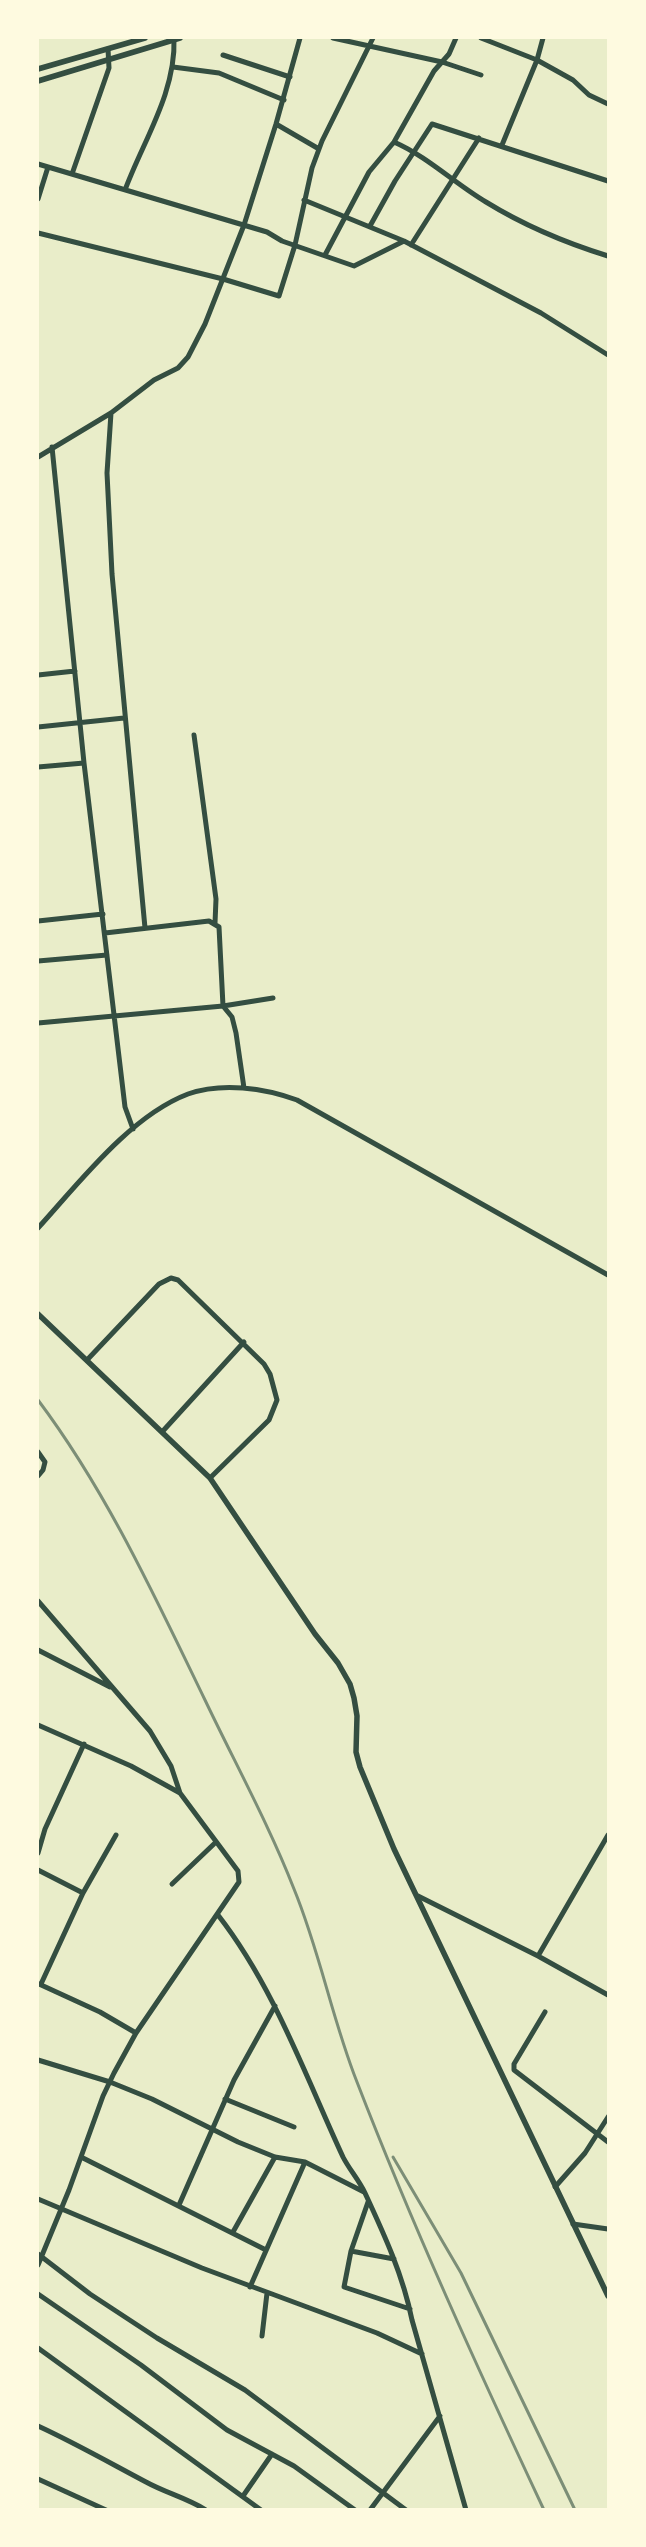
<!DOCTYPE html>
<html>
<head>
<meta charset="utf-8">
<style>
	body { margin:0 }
	#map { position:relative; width:646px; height:2547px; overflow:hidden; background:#e9edc9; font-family:Barlow,sans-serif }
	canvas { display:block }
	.frame { position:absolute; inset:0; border:39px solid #fefae0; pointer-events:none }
</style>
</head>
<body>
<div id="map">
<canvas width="646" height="2547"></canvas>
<div class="frame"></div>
</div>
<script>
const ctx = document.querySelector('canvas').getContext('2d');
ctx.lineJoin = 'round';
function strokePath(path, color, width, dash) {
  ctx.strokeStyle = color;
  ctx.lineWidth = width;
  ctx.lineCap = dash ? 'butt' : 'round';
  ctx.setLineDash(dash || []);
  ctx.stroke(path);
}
strokePath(new Path2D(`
	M333,38l109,24 39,13
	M481,38l56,22 36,20 16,15 19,9
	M223,55l67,22
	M173,67l46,6 65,27
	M276,124l43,25
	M394,142c34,15 60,41 92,60 39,24 80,41 122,54
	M502,145l35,-85 6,-22
	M38,164l229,68 15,9 72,25 50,-25 137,72 67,42
	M72,174l37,-106 -1,-19
	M125,190c18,-49 51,-97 49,-152
	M38,199l10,-32
	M304,200l100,41
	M370,226l25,-45 37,-57 176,57
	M38,233l185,46 56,17 16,-51 17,-77 10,-27 51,-103
	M411,245l68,-107
	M325,255l44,-83 25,-30 40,-71 15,-17 7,-16
	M111,413l-4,60 5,101 33,354
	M52,447l32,316 41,344 8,22
	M38,457l73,-44 43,-33 24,-12 10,-11 17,-33 39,-99 32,-101 24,-86
	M38,675l37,-4
	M38,727l86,-9
	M194,735l22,164 -1,24
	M38,767l46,-4
	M38,921l65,-7
	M105,933l104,-12 10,6 4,79 9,11 4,16 8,55
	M38,961l69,-6
	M38,1023l185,-17 50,-8
	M38,1228c41,-45 92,-112 150,-134 34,-12 76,-6 109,6l311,175
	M87,1360l72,-76 12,-6 7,2 86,84 6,10 7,26 -8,20 -59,58
	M162,1432l82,-90
	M38,1452l7,10 -2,8 -5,6
	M38,1601l112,130 21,35 9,27
	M38,1650l72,37
	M38,1725l93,41 49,27 58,78 1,11 -103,151 -22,40 -11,23 -34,94 -31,75
	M38,1853l7,-24 39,-85
	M38,1870l45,23
	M172,1884l44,-42
	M418,1896l120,60 70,39
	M218,1915c56,72 87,160 125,242 6,12 16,23 22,36 19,41 38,82 47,127l54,190
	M538,1956l70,-121
	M39,1984l61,28 36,21
	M41,1984l42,-91 33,-58
	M545,2012l-31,52v6l94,72
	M38,2060l72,22 42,17 86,43 37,15 30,5 59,30
	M225,2099l69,28
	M81,2157l185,93
	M555,2187l30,-34 23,-36
	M38,2199l164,69 175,65 45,21
	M179,2205l55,-125 41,-74
	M573,2224l35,5
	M233,2232l42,-75
	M351,2251l17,-49
	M38,2254l52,40 67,44 88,52 161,120
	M394,2259l-43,-8 -7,36 66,22
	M250,2287l55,-125
	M38,2294l103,71 86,65 67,36 61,44
	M262,2336l5,-43
	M38,2348l223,162
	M38,2426c37,17 72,37 108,56 20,11 41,16 60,28
	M38,2479l68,31
	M243,2496l29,-42
	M370,2510l70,-94`), '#344e41', 5);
strokePath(new Path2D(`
	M38,69l107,-31
	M38,81l142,-43
	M38,1314l172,164 105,156 23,29 12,21 4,14 3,18 -1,36 4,15 34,82 214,447`), '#344e41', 5.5);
strokePath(new Path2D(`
	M38,1400c69,92 117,197 167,300 30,63 64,125 89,189 26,63 38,130 63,193 56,145 121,287 187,428
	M393,2157l68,116 114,237`), '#7c8e77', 3);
</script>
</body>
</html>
